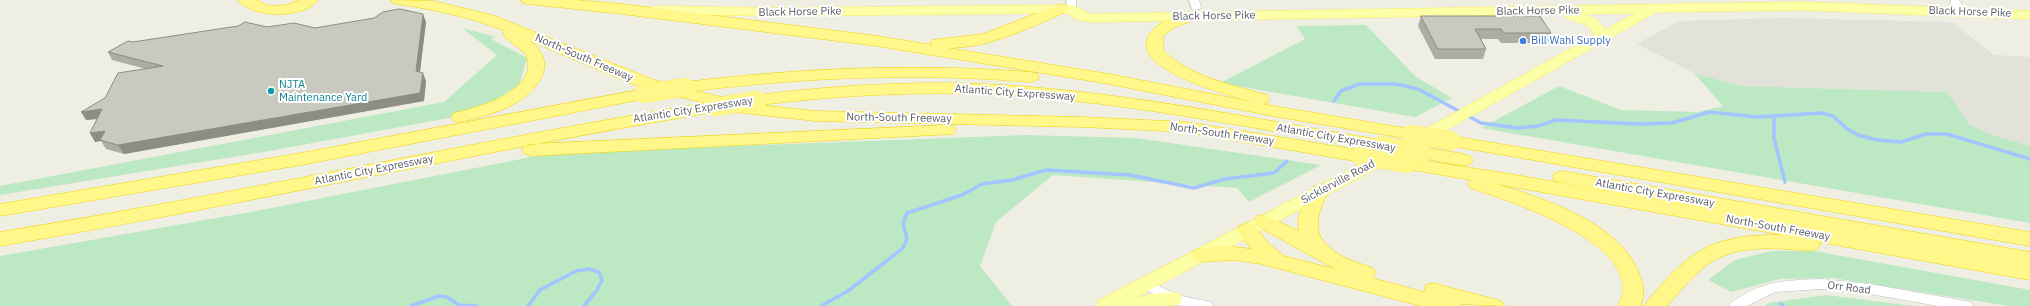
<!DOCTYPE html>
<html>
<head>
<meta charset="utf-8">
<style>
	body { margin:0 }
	canvas { display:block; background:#efeee2 }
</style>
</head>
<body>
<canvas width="2030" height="306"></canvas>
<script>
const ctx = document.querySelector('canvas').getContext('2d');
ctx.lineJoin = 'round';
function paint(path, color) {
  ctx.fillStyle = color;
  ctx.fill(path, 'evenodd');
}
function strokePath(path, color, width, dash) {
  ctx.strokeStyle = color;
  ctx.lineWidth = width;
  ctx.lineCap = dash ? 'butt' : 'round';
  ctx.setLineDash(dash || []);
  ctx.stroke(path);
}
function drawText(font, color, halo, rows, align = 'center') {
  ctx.font = font + ' "IBM Plex Sans",sans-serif';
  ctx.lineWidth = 4;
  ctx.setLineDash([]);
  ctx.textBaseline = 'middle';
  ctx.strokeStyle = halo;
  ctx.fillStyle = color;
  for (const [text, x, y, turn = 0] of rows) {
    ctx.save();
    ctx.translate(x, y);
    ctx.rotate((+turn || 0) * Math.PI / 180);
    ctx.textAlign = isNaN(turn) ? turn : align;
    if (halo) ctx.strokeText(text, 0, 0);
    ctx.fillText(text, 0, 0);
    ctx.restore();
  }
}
paint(new Path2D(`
	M1781,18l171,4 42,33 36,2v89l-35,-10 -25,-11 -23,-33 -206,-6 -47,-13 -57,-29 42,-23z`), '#e2e1da');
paint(new Path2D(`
	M1366,25l50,52 36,21 -37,19 -195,-34 85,-44 -9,-13z
	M462,28l34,9 -5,2 36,19 -8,27 -36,22 4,4 -218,40 -269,44v-9l444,-84 53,-47z
	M1694,73l47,13 206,6 23,33 25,11 35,10v77l-549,-95 78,-42 62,24 77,2 25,-6z
	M1026,135l110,3 185,27 -72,37 -12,-14 -184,-13 -57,47 -16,44 32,40h-1012v-50l251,-44 301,-59z
	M1772,251h42l216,39v16h-21l-176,-28 -53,1 -49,13 -23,-12 27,-20z
	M1826,295l87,11h-148l3,-3z`), '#bce9c4');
strokePath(new Path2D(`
	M1334,101l7,-10 19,-7h36l22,5 63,34 37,5 20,-2 18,-6 84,4 32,-1 37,-11 48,5 65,-4 11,3 13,12 12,7 19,5 24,2 25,-8h21l83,25
	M1774,116v22l11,44
	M1781,304l2,2
	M411,306l28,-10 8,1 12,8 18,1
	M528,306l12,-16 36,-19 13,-2 10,3 3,8 -5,10 -13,16
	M821,306l27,-15 55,-43 4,-9 -4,-16 4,-10 55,-18 20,-11 30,-4 34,-10 84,5 64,13 31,-9 49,-6 13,-12`), '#a2c5ff', 3.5);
const minor = new Path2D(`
	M1066,0h10v11h-8z
	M1189,0h10l2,7 -1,2h-8z
	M1951,0h8l8,12 -1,2h-8l-8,-12z
	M1146,279l31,16 34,7 2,4h-31l-9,-2 -32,-17 -2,-3 2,-3z
	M1822,279l48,5 96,17 5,1 2,4h-35l-68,-12 -48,-5 -47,3 -28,14h-18c3,-5 9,-8 14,-11 25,-15 51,-15 79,-16z`);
const major = new Path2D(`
	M1801,2l229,9v8l-229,-9 -145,2 -233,131h-12l-2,-3 2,-3 183,-101c-1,-16 -24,-12 -31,-22l-473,8 -14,-3 -8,-6 -299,3 -113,-2 -5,-1 -2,-3 2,-3 5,-1 113,2 303,-3 18,9zM1636,13l-31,17 -8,-10 -13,-6z
	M1386,151l6,1 2,4 -2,4 -257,138c15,-3 29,-8 45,-4l2,5 -2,5 -14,2h-70l2,-5z`);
const highway = new Path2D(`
	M238,0h18l10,5 12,1 11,-2 10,-4h19c-13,19 -67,19 -80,0z
	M391,0l42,1 59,14 162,65 23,6 2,-3 6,-1c116,-14 230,-19 346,-10l6,2 2,3 -2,3 -6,2c-113,-9 -224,-5 -336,9l59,13 -4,-4 2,-4 6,-1c81,-10 163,-15 245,-10 127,8 253,34 378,55l6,1 3,4 -3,4 -6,1c-125,-21 -252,-48 -379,-55 -81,-4 -161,0 -242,10l55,6 268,6 103,5 174,28 6,2 3,4 -3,4 -6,2 -174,-30 -103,-5 -268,-6 -72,-8 -21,-5 -2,3 -6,1c-239,40 -475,94 -714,134v-14c236,-38 469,-90 705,-129l-63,-15 -112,-47c10,8 18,18 13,32 -12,32 -53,42 -83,49l-6,-1 -3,-4 3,-4c22,-5 69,-18 74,-44 1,-5 -1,-10 -2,-15l-21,-17 -2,-3 2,-3c-34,-14 -70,-21 -107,-27l-5,-1z
	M521,0h54l47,4 255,32 55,9 -2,-2 2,-3 51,-6 78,-30 5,2 3,3 -3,3c-38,16 -76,36 -118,36l161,26 144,28c-25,-7 -147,-38 -93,-78 8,-6 25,-13 34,-10l3,3 -3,3 -21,8 -10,8v14c26,27 70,35 104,45l2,4 -2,4 -5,1 148,25 6,1 3,4 -3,4 -6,1 -132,-22 -169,-33 -232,-38 -255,-32 -94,-10 -5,-1z
	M643,89l6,1 2,4 -2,4 -348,67 -301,51v-12l301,-51z
	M947,125l6,1 3,4 -3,4 -422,22 -6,-2 -3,-4 3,-4 6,-2z
	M1452,136l578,96v14l-584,-101 -3,-4 3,-4z
	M1423,147l41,7 6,2 3,4 -3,4 -6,2 -47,-9 -3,-4 3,-4z
	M1407,158l103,16 443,78 -391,-69 -7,-2 -2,-4 2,-4 7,-2 468,81v28l-211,-38 1,2 -3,5 -7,2c-36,-3 -77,-8 -107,17 -14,11 -24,25 -36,38h-23c6,-9 13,-16 20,-24 35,-40 67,-48 119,-47l-287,-51c47,14 121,38 142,87 5,12 8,23 2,35h-22c34,-60 -110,-106 -148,-118l-2,-4 3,-4 -70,-12 -3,-4 3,-4z
	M1320,185l7,2 2,4c-28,49 1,63 44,77l3,5 -4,5 52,14 2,-7 7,-2 68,18 4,5 -45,-2 1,2h-40l-160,-42 -27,-4 -33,2 -7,-2 -3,-5 3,-5c18,-5 38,-4 57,-1l-14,-19 3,-5 7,-2 7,2 15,19 15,12 51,13 -78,-43 -3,-5 3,-5 7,-1 35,16c-4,-16 6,-31 14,-44z`);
strokePath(minor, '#bcbec5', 1);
strokePath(major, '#feed4c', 1);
strokePath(highway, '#f1d200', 1);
paint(minor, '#fff');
paint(major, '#fdffa7');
paint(highway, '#fff789');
const highwayBridge = new Path2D(`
	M643,94l42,-7
	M714,107l44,-7
	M1410,134l42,7
	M1381,145l42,8
	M1360,156l47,8`);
strokePath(highwayBridge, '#f1d200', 18, []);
strokePath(highwayBridge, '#fff789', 18);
paint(new Path2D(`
	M1421,16l130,17 -3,10h-47l-3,-4h-17l5,10 -3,10h-48l-17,-33z
	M426,22l-6,50 6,9 -2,20 -300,53 -18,-5 -5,-8 -6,1 -5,-9 7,-14 -11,1 19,-22 41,-29 -34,-9 -4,-8 25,-10 134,-15 48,1z`), '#adada4');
paint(new Path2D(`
	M423,14l3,8 -7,57 -3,-8z
	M423,73l3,8 -2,20 -300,53 -6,-9z
	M102,109l5,9 -21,2 -5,-8z
	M105,131l5,8 -15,3 -5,-9z`), '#8d8d86');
const building = new Path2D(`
	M400,9l23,5 -7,57 7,2 -3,20 -302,52 -18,-5 5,-9 -15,2 12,-24 -21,3 24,-14 13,-25 45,-7 -55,-14 20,-11 5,1 105,-16 7,-4 22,5 27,-4 21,5 59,-10 9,-6z
	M1421,16h119l11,17h-47l-3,-4h-26l11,20h-48z`);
paint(building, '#c9c9bf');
strokePath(building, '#8d8d86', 1);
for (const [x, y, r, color] of [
	[1523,41,4,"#3f7fe0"],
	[271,91,4,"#0f9aa8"]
]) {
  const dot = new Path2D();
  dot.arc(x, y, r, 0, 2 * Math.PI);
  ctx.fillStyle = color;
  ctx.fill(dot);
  strokePath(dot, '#fff', 1.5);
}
drawText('11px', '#5a5d64', '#fff', [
	["Black Horse Pike",1538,11,-1],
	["Black Horse Pike",800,12,-1],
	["Black Horse Pike",1970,12,2],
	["Black Horse Pike",1214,16,-1],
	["North-South Freeway",584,58,23],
	["Atlantic City Expressway",1015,93,4],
	["Atlantic City Expressway",693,110,-9],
	["North-South Freeway",899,118,1],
	["North-South Freeway",1222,134,8],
	["Atlantic City Expressway",1336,138,10],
	["Atlantic City Expressway",374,170,-11],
	["Sicklerville Road",1338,182,-28],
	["Atlantic City Expressway",1655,193,10],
	["North-South Freeway",1778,228,10],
	["Orr Road",1849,288,7]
]);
drawText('11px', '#366cbe', '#fff', [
	["Bill Wahl Supply",1531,41]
], 'left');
drawText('11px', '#0d838f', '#fff', [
	["NJTA",279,85],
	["Maintenance Yard",279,98]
], 'left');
</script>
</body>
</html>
